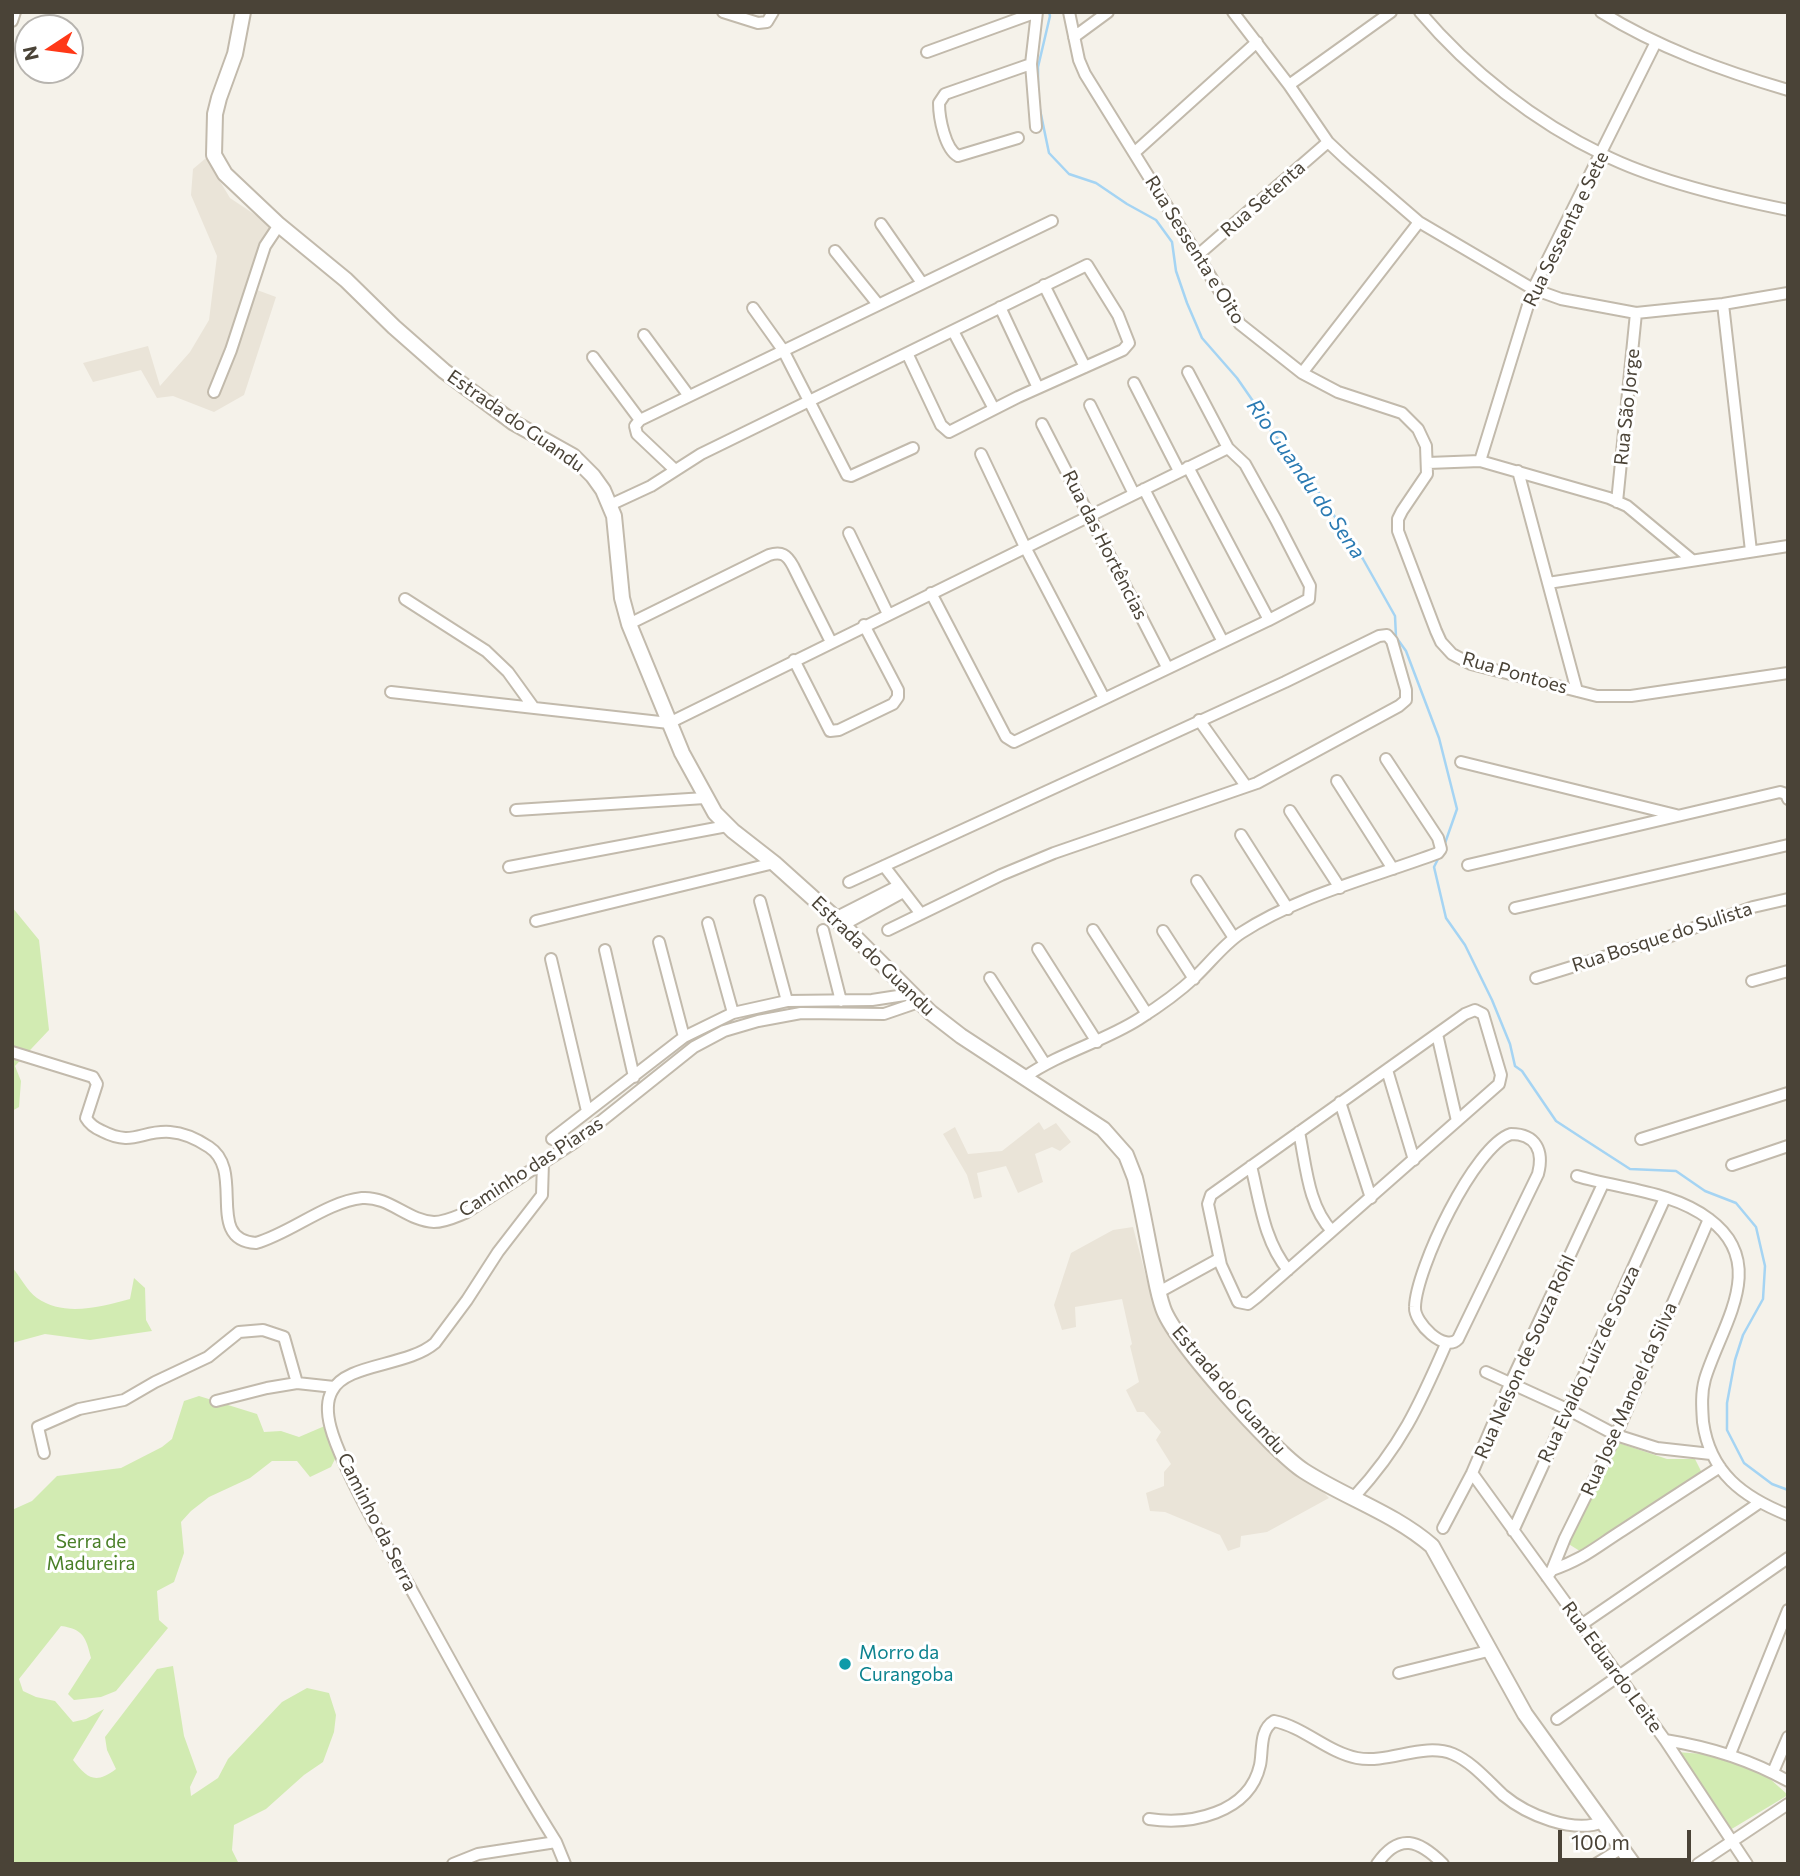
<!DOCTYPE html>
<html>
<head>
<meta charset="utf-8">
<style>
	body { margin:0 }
	#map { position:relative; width:1800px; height:1876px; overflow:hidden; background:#f5f2ea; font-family:Commissioner,sans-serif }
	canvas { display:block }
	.frame { position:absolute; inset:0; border:14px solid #4a4337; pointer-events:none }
	.north { position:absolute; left:14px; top:14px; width:70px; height:70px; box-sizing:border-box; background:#fff; border:2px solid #b7b4af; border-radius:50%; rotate:257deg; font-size:19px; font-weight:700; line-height:28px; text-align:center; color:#4a4337 }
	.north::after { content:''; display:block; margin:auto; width:24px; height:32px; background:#ff3817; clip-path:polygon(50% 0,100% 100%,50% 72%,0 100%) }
	.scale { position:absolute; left:1558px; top:1830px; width:133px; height:32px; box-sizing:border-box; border:4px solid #4a4337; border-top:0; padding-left:9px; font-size:21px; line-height:24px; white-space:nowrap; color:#4a4337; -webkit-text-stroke:5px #fff; paint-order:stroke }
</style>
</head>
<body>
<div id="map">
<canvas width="1800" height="1876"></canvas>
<div class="frame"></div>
<div class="north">N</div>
<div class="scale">100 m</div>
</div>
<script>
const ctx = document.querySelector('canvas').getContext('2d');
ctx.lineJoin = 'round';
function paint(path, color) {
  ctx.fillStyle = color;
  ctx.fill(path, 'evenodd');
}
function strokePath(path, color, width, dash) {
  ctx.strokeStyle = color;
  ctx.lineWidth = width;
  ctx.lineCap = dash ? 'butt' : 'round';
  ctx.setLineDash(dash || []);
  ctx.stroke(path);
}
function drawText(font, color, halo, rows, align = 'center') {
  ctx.font = font + ' Commissioner,sans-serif';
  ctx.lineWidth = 6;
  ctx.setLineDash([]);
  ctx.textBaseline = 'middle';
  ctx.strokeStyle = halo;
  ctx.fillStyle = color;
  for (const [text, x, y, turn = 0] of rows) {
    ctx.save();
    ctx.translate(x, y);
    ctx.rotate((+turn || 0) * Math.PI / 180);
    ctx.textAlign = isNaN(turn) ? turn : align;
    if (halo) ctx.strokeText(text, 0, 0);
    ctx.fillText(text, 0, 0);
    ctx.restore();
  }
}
paint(new Path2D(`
	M206,158l24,40 42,28 -23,61 27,10 -32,98 -30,17 -41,-16 -16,2 -16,-28 -48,12 -10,-19 65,-17 12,40 30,-34 19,-32 8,-64 -26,-61 2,-26z
	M1039,1122l5,8 12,-7 15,19 -11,9 -8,-4 -17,7 8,28 -25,11 -12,-27 -29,7 5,24 -8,2 -7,-24 -24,-41 12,-7 13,27 34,-3z
	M1133,1227l17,65 17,38 162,168 -62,34 -26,4 -1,11 -12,4 -8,-16 -55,-23 -15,-1 -4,-18 18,-7v-14l7,-8 -15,-24 5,-8 -17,-20h-7l-11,-22 13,-8 -9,-36 2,-2 -10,-45 -47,8 1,20 -14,3 -8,-25 17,-52 42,-23z`), '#eae4d8');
paint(new Path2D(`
	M12,907l27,33 10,90 -34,36 6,15 -2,26 -7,4z
	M12,1267c8,9 15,24 25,31 27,19 63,9 93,1l4,-21 11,10 1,32 6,11 -62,9 -45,-6 -33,9z
	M199,1396l58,18 7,18 17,-1 18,6 28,-12 10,30 -6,12 -21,10 -13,-16h-25l-22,17 -41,19 -18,14 -10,11 3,31 -10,29 -17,9 2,29 9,8 -52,63 -15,6 -27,3 -6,-6 23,-36c-5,-21 -8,-29 -30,-32l-42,53 4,12 13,6 19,4 18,21 13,-3 18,-10 -31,51c14,18 22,25 43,9l-9,-19 -2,-13 52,-68 16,-3 11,70 13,36 -7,15 1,9 27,-18 10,-19 54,-57 25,-14 22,5 7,22 -2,17 -11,30 -19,13 -38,34 -32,16 -2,25 7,14h-227v-354l20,-9 25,-25 64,-8 41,-21 10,-8 12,-38z
	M1616,1442l51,17h28l8,16 -120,78 -16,-10z
	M1676,1752l42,3 51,23 19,17 -58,35z`), '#d2ebb2');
strokePath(new Path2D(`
	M1038,91v-24l12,-51 -1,-4
	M1039,105l10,48 20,21 27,9 31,21 29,16 16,22 4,29 11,32 15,35 35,40 18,26 9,20 29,30 70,105 32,57 1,21 10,14 33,87 18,71 -13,37
	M1440,855l-6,12 12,51 19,27 27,55 18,44 5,22 7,5 34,50 26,17 48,31 46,2 29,20 31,12 20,24 9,39 -2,33 -20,36 -8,25 -8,43v27l17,33 28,21 16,6`), '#a5d4f3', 2.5);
const minor = new Path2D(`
	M723,12l35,11 9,-1 6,-10
	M1069,12l10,48 6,14 155,250 62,49 36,19 64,21 16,16 8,17 1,28 -25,37 -4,8v12l38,100 5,11 11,12 19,10 126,32h34l157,-23
	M1233,12l56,73 39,57 18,17 73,63 114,67 28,10 75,14 87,-9 65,-11
	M1420,12c50,59 115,110 184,143 50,25 129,44 184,55
	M1601,12c58,36 122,59 187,78
	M12,21l3,-9
	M1074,37l34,-25
	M927,52l110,-40
	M1289,85l102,-73
	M1036,127l-5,-63 6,-52
	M1018,138l-60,18c-13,-7 -19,-38 -19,-53l6,-9 86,-30
	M1134,153l123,-111
	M881,224l41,59
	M835,251l42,52
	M1198,255l130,-113
	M1044,285l41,82
	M1723,304l28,247
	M1000,307l38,81
	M753,308l30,42 64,125 4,1 62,-28
	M953,331l41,78
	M644,335l45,61
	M593,357l47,63
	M1302,373l117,-151
	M1134,383l45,88
	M214,392l17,-42 34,-104 14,-21
	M1090,405l44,89
	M1042,424l125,243
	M981,454l44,93 79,151
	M1480,461l53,-172 123,-247
	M1428,463l52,-2 129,37 18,8 65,54
	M1188,467l81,153
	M675,470l-38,-36 -2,-8 5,-6 412,-199
	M1518,471l59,220
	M1144,489l79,153
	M1617,502l19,-189
	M610,505l41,-19 50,-32 386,-189 31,50 11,28 -6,7 -105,47 -69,35 -8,-7 -34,-72
	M849,533l39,81
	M1548,583l240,-37
	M931,593l75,144 8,5 255,-122 40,-21 1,-13 -34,-66 -31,-56 -17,-16 -40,-76
	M405,599l81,52 22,21 26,36
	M629,624l140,-69c13,-4 18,0 24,11l38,76
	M794,660l36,71 9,-1 54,-26 5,-7v-7l-34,-65
	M391,692l278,31 559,-275
	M1199,720l47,66
	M1461,762l215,53
	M1337,781l56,88
	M516,810l189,-12
	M1290,811l50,77
	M1241,835l47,74
	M1468,865l312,-73 6,2 2,5
	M884,866l37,48
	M509,867l218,-41
	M1197,881l37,57
	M849,882l436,-200 94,-46 8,-1 5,6 14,49v10l-7,6 -142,77 -203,70 -53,22 -113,55
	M760,901l27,100
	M1515,908l273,-63
	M835,918l63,-32
	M536,921l238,-58
	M708,923l25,90
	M843,925l60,-33
	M823,930l18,71
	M1093,930l54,84
	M1163,931l31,48
	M659,942l25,95
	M1038,949l59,93
	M605,950l29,127
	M551,959l36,152
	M990,978l55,86
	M1536,978l132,-41 85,-30 35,-8
	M1752,981l36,-10
	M1475,1010l8,4 18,61 -2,9 -242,213 -9,7 -10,-2 -17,-37 -13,-61 3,-9 254,-181z
	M1437,1034l20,87
	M12,1052l81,25 4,7 -11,34c4,7 9,10 16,13 31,16 39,-1 68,1 15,1 27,7 39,15 37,24 -5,93 47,96 35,-10 70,-41 106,-45 27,-2 46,23 72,24 11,0 21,-5 31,-9l110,-71 119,-95 30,-16 34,-10 43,-8 83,1 35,-12
	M1387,1070l27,90
	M1025,1077c36,-25 78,-35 114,-58 19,-12 39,-26 56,-42 15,-14 28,-32 46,-44 58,-38 133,-56 197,-80l3,-4 -3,-11 -52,-79
	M1340,1102l31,96
	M1299,1132c7,33 9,74 33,99
	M1511,1134c25,0 33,17 27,40l-80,165c-13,14 -44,-16 -43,-32 1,-38 59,-161 96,-173z
	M552,1139l132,-102 49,-24 54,-12 85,-1 39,-6
	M1641,1139l147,-46
	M543,1162l-1,33 -44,57 -31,48 -32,43c-28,24 -89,20 -103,48 -12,21 5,56 14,76 20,45 46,87 70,131 45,82 90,164 140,244l9,22
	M1732,1165l56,-19
	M1251,1166c9,36 13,75 37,104
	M1577,1176c43,13 95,15 132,43 61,45 12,107 -4,160 -4,14 -3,28 -2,43 7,51 40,75 85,93
	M1159,1292l60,-33
	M1486,1372l81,37 49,26 41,13 54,6
	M216,1401l51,-13 30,-5
	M44,1453l-6,-26 41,-18 45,-9 31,-18 53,-25 31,-25 24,-2 21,7 13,46 37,4
	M1472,1473l193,267 82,124
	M1354,1497c47,-51 65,-91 92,-153
	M1443,1528l29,-55 38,-89 93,-200
	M1513,1531l152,-333
	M1552,1570c32,-11 44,-23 71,-40 32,-21 64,-42 97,-63
	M1547,1577l5,-7 13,-32 51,-103 93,-216
	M1581,1625l178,-122
	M1399,1673l89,-22
	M1557,1719l231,-161
	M1665,1740c44,7 84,19 123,41
	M1730,1754l58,-144
	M1773,1772l15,-35
	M1149,1819c41,6 100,-5 111,-54 3,-14 -1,-35 14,-44 30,6 53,31 83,37 32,6 66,-16 96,-4 19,8 35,27 50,41 24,20 70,39 100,27
	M453,1864l25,-10 78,-12
	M1377,1864c22,-32 42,-24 66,0
	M1596,1864l26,-16
	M1698,1864l90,-60`);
const tertiary = new Path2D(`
	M243,12l-8,42 -16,44 -4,16 -1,41 11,19 54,51 67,55 48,47 50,44 70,52 59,33 20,20 10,14 11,26 8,82 7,26 53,129 33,60 18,18 41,32 69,62 87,87 31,24 142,93 23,26 9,23c7,29 12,59 18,88 3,14 5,28 10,42 11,33 110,143 141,163 42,27 90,42 128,75l93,168 108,150`);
strokePath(minor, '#c2baac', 14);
strokePath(tertiary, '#c2baac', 18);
strokePath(minor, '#fff', 10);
strokePath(tertiary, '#fff', 14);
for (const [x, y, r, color] of [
	[845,1664,7,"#0f9aa8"]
]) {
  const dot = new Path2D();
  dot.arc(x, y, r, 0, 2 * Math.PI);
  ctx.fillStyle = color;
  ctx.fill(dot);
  strokePath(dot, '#fff', 2.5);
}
drawText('19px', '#4a4337', '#fff', [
	["Rua Setenta",1263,199,-41],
	["Rua Sessenta e Sete",1566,229,-64],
	["Rua Sessenta e Oito",1195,250,58],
	["Rua São Jorge",1627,407,-84],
	["Estrada do Guandu",516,421,35],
	["Rua das Hortências",1105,545,63],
	["Rua Pontoes",1515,673,16],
	["Rua Bosque do Sulista",1662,937,-18],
	["Estrada do Guandu",873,956,44],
	["Caminho das Piaras",531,1167,-33],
	["Rua Nelson de Souza Rohl",1525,1357,-66],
	["Rua Evaldo Luiz de Souza",1589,1364,-65],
	["Estrada do Guandu",1229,1390,49],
	["Rua Jose Manoel da Silva",1629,1399,-66],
	["Caminho da Serra",377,1522,63],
	["Rua Eduardo Leite",1612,1667,54]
]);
drawText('19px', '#497f27', '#fff', [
	["Serra de",91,1542],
	["Madureira",91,1564]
]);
drawText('19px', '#0d838f', '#fff', [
	["Morro da",859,1653],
	["Curangoba",859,1675]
], 'left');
drawText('italic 21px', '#2a7ab2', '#fff', [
	["Rio Guandu do Sena",1306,479,55]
]);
</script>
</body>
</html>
